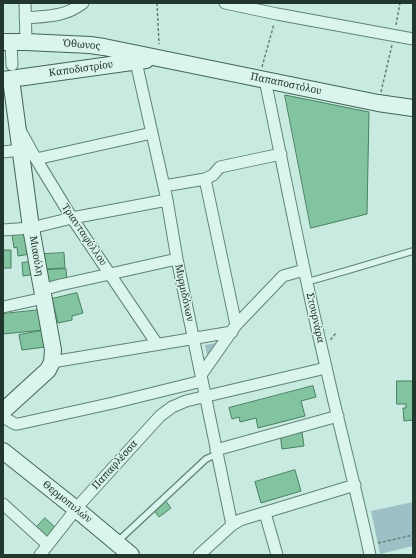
<!DOCTYPE html>
<html>
<head>
<meta charset="utf-8">
<style>
	body { margin:0 }
	#map { position:relative; width:416px; height:558px; overflow:hidden; background:#c8eae1; font-family:"Noto Serif",serif }
	canvas { display:block }
	.frame { position:absolute; inset:0; border:4px solid #21362c; pointer-events:none }
</style>
</head>
<body>
<div id="map">
<canvas width="416" height="558"></canvas>
<div class="frame"></div>
</div>
<script>
const ctx = document.querySelector('canvas').getContext('2d');
ctx.lineJoin = 'round';
function paint(path, color) {
  ctx.fillStyle = color;
  ctx.fill(path, 'evenodd');
}
function strokePath(path, color, width, dash) {
  ctx.strokeStyle = color;
  ctx.lineWidth = width;
  ctx.lineCap = dash ? 'butt' : 'round';
  ctx.setLineDash(dash || []);
  ctx.stroke(path);
}
function drawText(font, color, halo, rows, align = 'center') {
  ctx.font = font + ' "Noto Serif",serif';
  ctx.lineWidth = 3;
  ctx.setLineDash([]);
  ctx.textBaseline = 'middle';
  ctx.strokeStyle = halo;
  ctx.fillStyle = color;
  for (const [text, x, y, turn = 0] of rows) {
    ctx.save();
    ctx.translate(x, y);
    ctx.rotate((+turn || 0) * Math.PI / 180);
    ctx.textAlign = isNaN(turn) ? turn : align;
    if (halo) ctx.strokeText(text, 0, 0);
    ctx.fillText(text, 0, 0);
    ctx.restore();
  }
}
paint(new Path2D(`
	M217,343l1,1 -10,11h-1l-2,-10z
	M413,502v44l-33,8 -9,-43z`), '#9dc0c7');
const building = new Path2D(`
	M285,95l84,17 -2,102 -56,14z
	M24,234l2,9h3l1,11 -12,2 -1,-9 -3,1 -2,-13z
	M3,250h8v18h-8z
	M64,253l1,15 -20,1 -1,-15z
	M35,261l1,13 -13,2 -1,-13z
	M66,269l1,13 -20,2 -1,-14z
	M77,293l6,20 -11,3v4l-14,3 -6,-24z
	M40,310l4,20 -41,4v-20z
	M42,331l3,16 -23,3 -3,-15z
	M397,381h16v39l-9,1 -1,-13h3v-4h-9z
	M313,386l3,11 -15,4 4,15 -47,12 -2,-10 -16,4 -1,-5 -7,2 -3,-11z
	M302,432l2,14 -22,3 -2,-15z
	M295,470l6,21 -40,12 -6,-21z
	M165,500l6,8 -12,9 -6,-8z
	M45,518l13,12 -11,11 -13,-11z`);
paint(building, '#82c3a0');
strokePath(building, '#478061', 1);
const lane = new Path2D(`
	M307,282l42,-12 64,-19
	M117,542l89,-83 11,-5`);
const street = new Path2D(`
	M25,3l1,39
	M225,3l52,11 136,25
	M25,18c22,-2 40,-1 58,-15
	M11,42l1,23
	M136,62l31,138 10,59 55,266
	M265,80c20,95 38,191 61,287 14,63 31,125 44,188
	M21,132l15,27 36,59 85,126
	M3,152l17,-2
	M36,159l116,-26
	M205,179l31,146
	M164,186l41,-7 8,-4 7,-8 61,-13
	M3,230l28,-2 41,-10 95,-18
	M42,290l18,-5 50,-11 67,-15
	M3,307l41,-9
	M52,362l180,-30
	M201,375l35,-50 47,-49 21,-6
	M3,417l12,7h3l95,-21 89,-22
	M216,450l122,-34
	M3,504l45,41
	M265,513l12,42
	M40,555l40,-51 80,-88 12,-9 14,-6 140,-33
	M199,555l33,-30 8,-5 115,-35`);
const secondary = new Path2D(`
	M3,42h23l64,3 14,2 274,56 35,5
	M3,80l143,-20
	M3,411l45,-41 4,-8 1,-12 -22,-122 -20,-149
	M3,451l73,58 55,46`);
strokePath(lane, '#5f8474', 8);
strokePath(street, '#5f8474', 13);
strokePath(secondary, '#426655', 18);
strokePath(new Path2D(`
	M157,3l2,41
	M396,25l4,-22
	M262,67l12,-43
	M381,92l11,-47
	M331,340v-1l5,-6
	M378,543l35,-8`), '#5f8474', 1.5, [3, 2]);
strokePath(lane, '#daf5ee', 5.5);
strokePath(street, '#daf5ee', 11);
strokePath(secondary, '#daf5ee', 16);
drawText('10px', '#21362c', '#d7f2eb', [
	["Όθωνος",82,45,5],
	["Καποδιστρίου",81,69,-8],
	["Παπαποστόλου",286,84,12],
	["Τριανταφύλλου",84,235,56],
	["Μιαούλη",36,256,80],
	["Μυρμιδόνων",184,293,78],
	["Στουρνάρα",315,318,77],
	["Παπαφλέσσα",115,465,-48],
	["Θερμοπυλών",67,502,39]
]);
</script>
</body>
</html>
